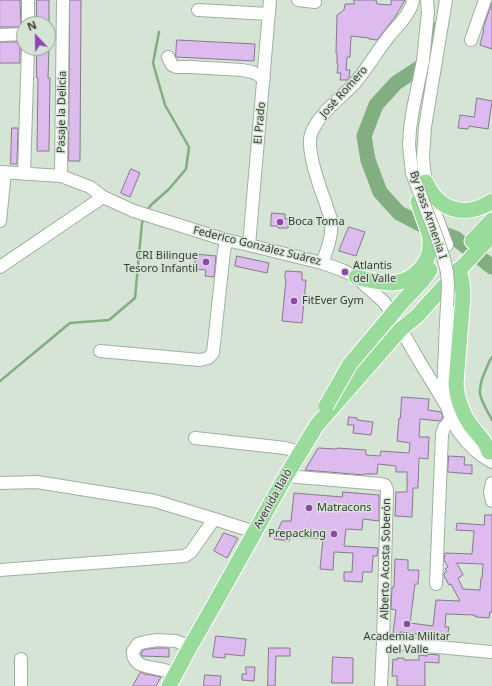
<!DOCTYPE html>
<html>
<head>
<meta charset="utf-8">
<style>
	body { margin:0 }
	#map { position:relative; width:492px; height:686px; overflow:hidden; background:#d5e4d5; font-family:"Noto Sans",sans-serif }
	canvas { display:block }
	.north { position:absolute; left:16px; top:16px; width:40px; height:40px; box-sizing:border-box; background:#d5e4d5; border:1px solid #96a195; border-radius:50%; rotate:338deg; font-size:11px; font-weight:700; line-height:16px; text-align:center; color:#373c36 }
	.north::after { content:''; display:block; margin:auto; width:14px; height:18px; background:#9043b3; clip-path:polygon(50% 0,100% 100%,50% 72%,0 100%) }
</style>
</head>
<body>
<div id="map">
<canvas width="492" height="686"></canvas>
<div class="north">N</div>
</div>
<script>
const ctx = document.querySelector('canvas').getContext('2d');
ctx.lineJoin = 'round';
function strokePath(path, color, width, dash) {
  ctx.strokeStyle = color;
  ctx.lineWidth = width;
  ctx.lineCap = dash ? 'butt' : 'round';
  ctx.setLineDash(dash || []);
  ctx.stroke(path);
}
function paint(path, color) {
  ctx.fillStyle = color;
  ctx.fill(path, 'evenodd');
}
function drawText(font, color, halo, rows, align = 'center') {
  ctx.font = font + ' "Noto Sans",sans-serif';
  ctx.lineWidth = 3;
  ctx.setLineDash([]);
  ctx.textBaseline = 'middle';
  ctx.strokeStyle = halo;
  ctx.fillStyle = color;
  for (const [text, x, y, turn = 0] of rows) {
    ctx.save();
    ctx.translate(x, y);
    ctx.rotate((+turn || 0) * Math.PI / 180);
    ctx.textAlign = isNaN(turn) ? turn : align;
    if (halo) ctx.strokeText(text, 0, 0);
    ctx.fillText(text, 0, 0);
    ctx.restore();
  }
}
strokePath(new Path2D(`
	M147,211l4,-6 18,-16 17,-20 3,-22 -24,-42 -12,-42 6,-31
	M492,357l-2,3c-4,10 -11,22 -10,34 2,9 8,18 12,26
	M0,381l70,-58 39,-3 26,-22 7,-75 2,-5`), '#82ae81', 2.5);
strokePath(new Path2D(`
	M438,29l-10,33 -32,21 -20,22 -12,31 4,24 12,32 19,21 31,16 25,9 37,29`), '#82ae81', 15);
const building = new Path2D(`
	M0,0h20l1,27h-21z
	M37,0h12v24h-12z
	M70,0h11l-1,161h-11z
	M354,0h22l1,4 14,1v-5h14l-10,17 -18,23 -8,-1v-1l-18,-2 -1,21h-3l-1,13h4l-1,8 -2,2h-7l1,-7h-4l1,-8 -1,-1v-11h-1l1,-38 7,-5 1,-6h9z
	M492,3v46l-12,-4 4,-16h-1z
	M177,40l78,4 -1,17 -78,-4z
	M0,42h22l-2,6v15h-20z
	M37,48h12l-1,30h2l-1,73h-12l1,-73h-1z
	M477,98l15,3 -4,28 -19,-3 -1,3 -10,-1 2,-13 14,2z
	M12,128h6l-1,36h-6z
	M131,169l9,4 -10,24 -9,-4z
	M272,213l13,1v5h4l-1,9h-10v-2h-7z
	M349,227l16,5 -9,24 -17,-5z
	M196,254l20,2 -2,21 -9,-1 1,-6 -11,-1z
	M237,256l32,7 -2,10 -32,-7z
	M286,271l16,1v8h4l-4,43 -20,-2 4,-42 -1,-1z
	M402,397l27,2 -1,11 13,2 2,5 -3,4 -20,-2 -1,18h10l-1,22 -9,-1 -1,30h-5l-1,29 -17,-1 1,-24h11v-20h-11v-6l-18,-2 -1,10h-13v1l-59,-5 13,-22 18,1 1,-1 29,2v5l14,1 1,-5 28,2 1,-10 -13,-2 2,-23h1z
	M349,417l8,1v2l16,2 -2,13 -18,-2 1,-8h-6z
	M449,456l16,1 -1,8h8v9l-24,-2z
	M343,492l36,3v26l-16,-2 -1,11 -16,-1 -2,17 34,2 -1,8h-4l-1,16h-9l-1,10 -18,-1v-9h8l1,-19 -19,-1 -1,18 -13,-1 3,-30 -33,-2 -1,4 -15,-2 8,-18h9l3,-28 48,4z
	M485,515h7v97h-2l-1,6 -13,-1v-1h-2v-1l-28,-1 -1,13h4l-2,11 -47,-6v2l-7,-1 3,-23 -5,-1 1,-22h2l1,-28 13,1v10h11l-1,14h-3l-5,39 23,3 3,-26 24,1 -9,-17 -2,1 -5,-9v-3l3,-2 -2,-2 3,-2 -4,-7 1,-7 27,1 2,-23 -18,-1 1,-7 27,2zM457,563l26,1 -1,14h-1l-1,12 -17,-1 -5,-11 5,-3z
	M224,533l14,5 -11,20 -13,-7z
	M216,636l30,3 -2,17 -19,-2v4l-12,-1z
	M157,648h12v9l-27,-1 -1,-2 2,-4z
	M269,648h21v8h-14l-1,30h-7z
	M427,654l12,1v8l-14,-1v24h-28v-10h-5l1,-17 4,1v-2h7v2h15v-5l8,1z
	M333,657l20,1v25h-21z
	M246,667h9l-1,14 -12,-1v-6h4z
	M141,672l5,3 1,-1 14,3 -5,9h-23z
	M205,675l16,1 -1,10h-16z`);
paint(building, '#ddbbef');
strokePath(building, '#847a8a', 1);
const minor = new Path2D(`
	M28,0v24
	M298,0l17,2
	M446,0l-21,127 -2,30 1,13 5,26 18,49
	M198,10l71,4
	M0,35l24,-1
	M471,40l14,-40
	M168,57l4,8 4,2h15l51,3 10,2 5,2 7,5
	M0,172l61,4 29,11 13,10 31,14 92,29 23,5 73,18 20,7 14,7 28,25 6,8 28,49 28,46
	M412,173l-3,-28 1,-16 3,-20 10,-48 5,-49 -1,-12
	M24,174l4,-126
	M61,176l2,-176
	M0,221l5,-49
	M249,245l21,-245
	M322,263c5,-12 11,-28 9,-41 0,-6 -4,-12 -5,-18 -6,-15 -20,-55 -15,-70 8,-21 28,-34 43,-50 13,-15 23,-33 36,-49 8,-10 21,-22 23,-35
	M0,267l103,-70
	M454,280l1,26 -1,12
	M447,306c-1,16 -2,31 -2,46 -1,13 -2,27 -1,40 3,29 22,56 48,70
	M100,351l100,9 8,-2 5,-5 11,-102 2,-11
	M195,438l90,10 14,4
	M286,476l95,8 4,1 2,5 -4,152 -2,44
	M0,483l37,-1 118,19 59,18 -23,33 -6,4 -185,14
	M492,483l-2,9 2,9
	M214,519l41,13
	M436,584l6,-150 2,-6 7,-9
	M383,642l109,10
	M174,676c-10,-12 -33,-4 -40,-18 -1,-2 -1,-5 -1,-7l5,-7 7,-2 12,-2 19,1 14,6
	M21,686v-27`);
const major = new Path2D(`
	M426,182c3,6 6,12 10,16 16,17 39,15 56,3
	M472,241l20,-21
	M459,269l3,13 1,14 -7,88c1,15 6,29 15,42 3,4 7,7 10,12 4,4 6,9 8,14
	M356,277c24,6 47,13 65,-9 7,-8 10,-18 9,-29 -2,-12 -9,-25 -12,-38
	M404,300l19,-20 7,-10
	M169,686l21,-39 29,-51 67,-120 31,-51 84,-96 16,-13 18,-20 57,-61`);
strokePath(minor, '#a1afa1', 14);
strokePath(major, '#fff', 17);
strokePath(minor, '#fff', 12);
strokePath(major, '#99db9b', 15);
const minorBridge = new Path2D(`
	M412,173l25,65 6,18 4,16 1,13 -1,21`);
const majorBridge = new Path2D(`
	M326,406l24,-42 54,-64`);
strokePath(minorBridge, '#a1afa1', 14, []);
strokePath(majorBridge, '#fff', 17, []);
strokePath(minorBridge, '#fff', 12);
strokePath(majorBridge, '#99db9b', 15);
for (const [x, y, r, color] of [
	[280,222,4,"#9043b3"],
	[206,262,4,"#9043b3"],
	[345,272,4,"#9043b3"],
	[294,301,4,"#9043b3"],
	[309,508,4,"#9043b3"],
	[334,534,4,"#9043b3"],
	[407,624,4,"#9043b3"]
]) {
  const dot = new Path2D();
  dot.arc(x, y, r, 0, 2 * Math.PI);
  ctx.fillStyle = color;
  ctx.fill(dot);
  strokePath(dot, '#d5e4d5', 1.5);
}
drawText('11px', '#373c36', '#d5e4d5', [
	["José Romero",344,92,-48],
	["Pasaje la Delicia",62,112,-89],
	["El Prado",260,123,-85],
	["By Pass Armenia I",428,215,71],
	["Federico González Suárez",257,246,14],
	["Avenida Ilaló",273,499,-61],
	["Alberto Acosta Soberón",386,559,-89]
]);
drawText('11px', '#373c36', '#d5e4d5', [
	["Boca Toma",288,222],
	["CRI Bilingue",198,256,"right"],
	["Tesoro Infantil",198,269,"right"],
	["Atlantis",353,266],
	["del Valle",353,279],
	["FitEver Gym",302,301],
	["Matracons",317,508],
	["Prepacking",326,534,"right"],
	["Academia Militar",407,637,"center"],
	["del Valle",407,650,"center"]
], 'left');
</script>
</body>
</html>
